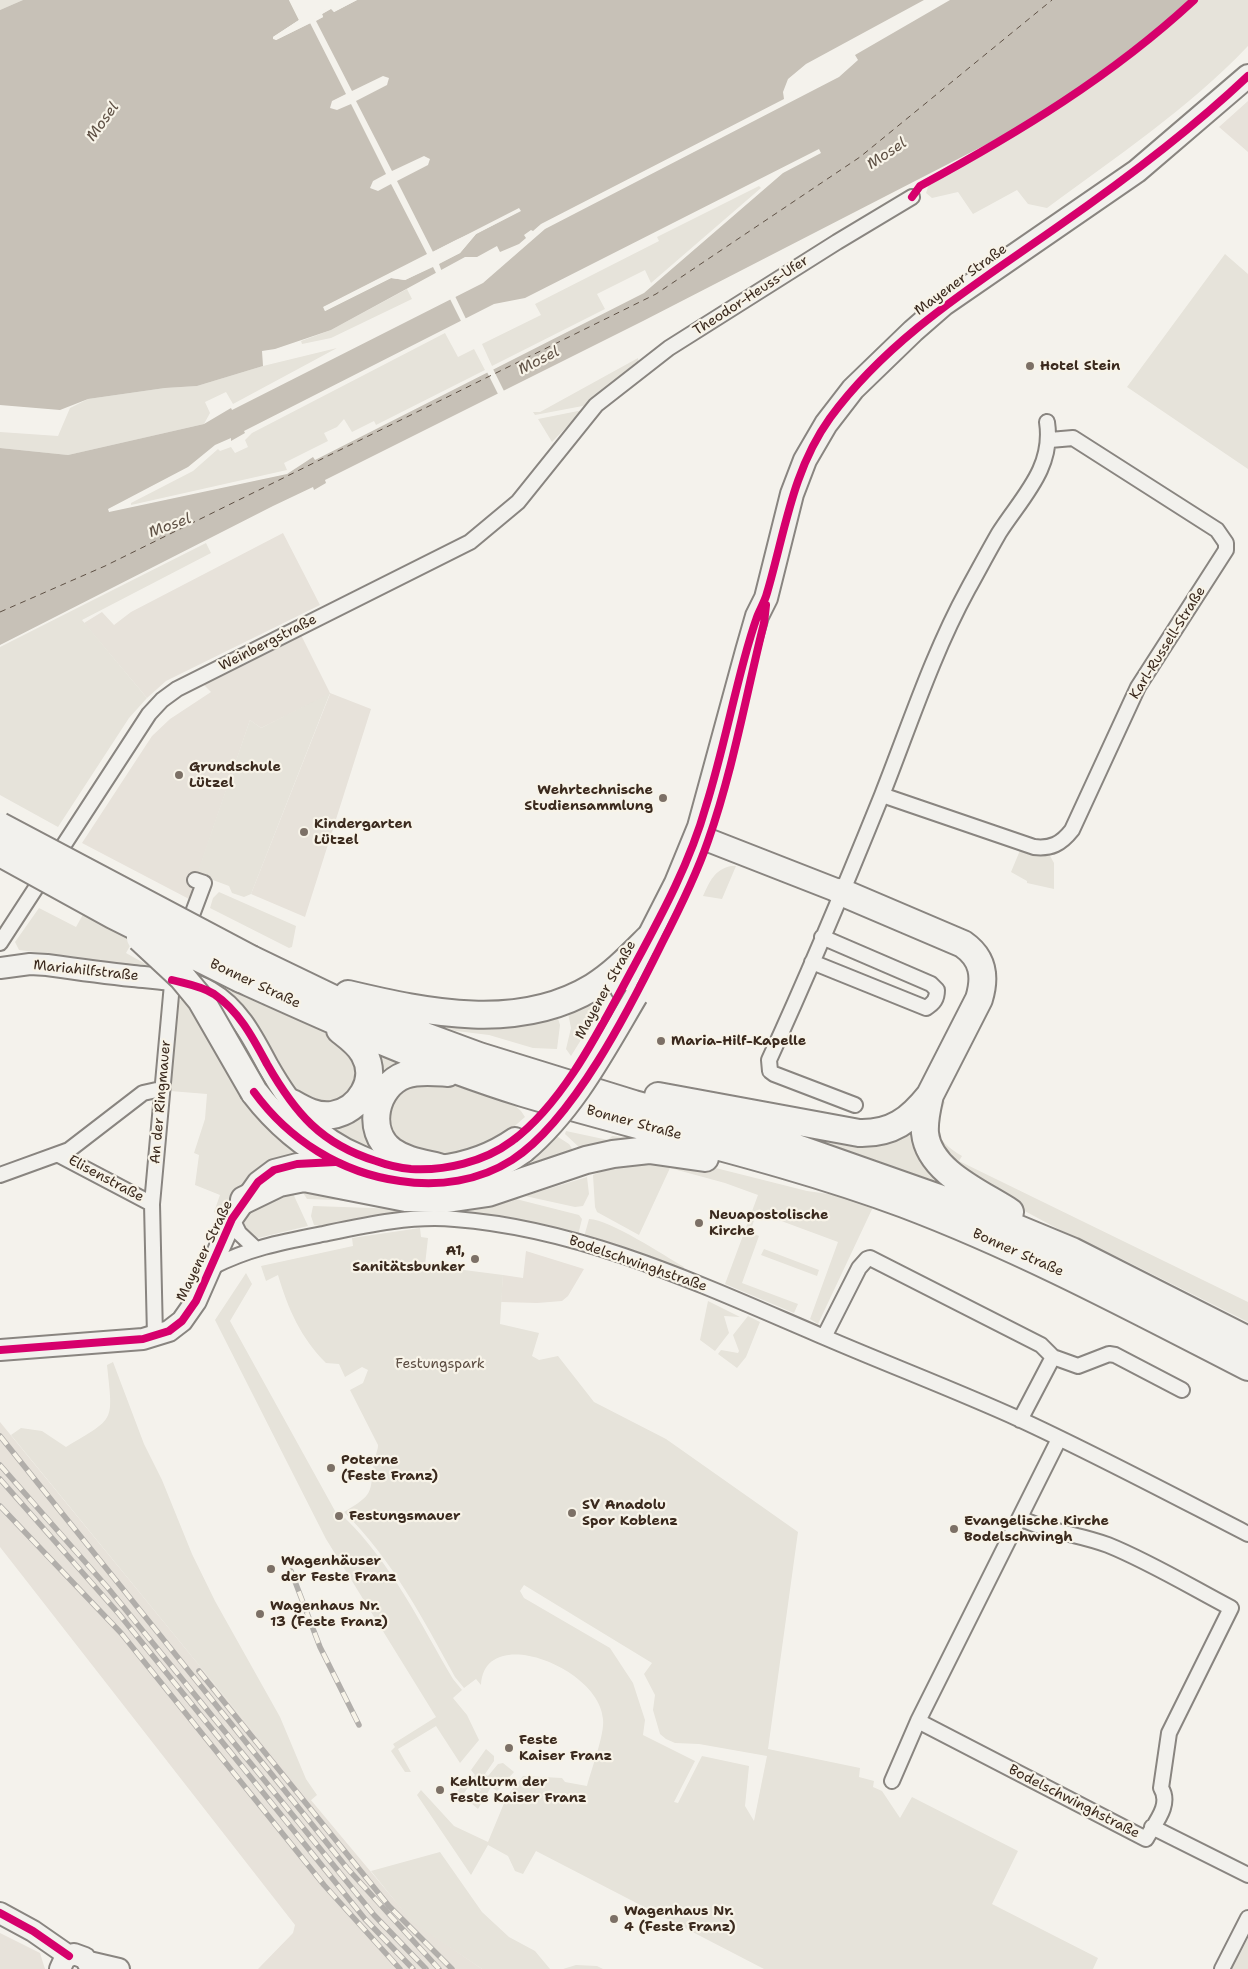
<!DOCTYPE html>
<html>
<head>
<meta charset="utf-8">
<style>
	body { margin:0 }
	canvas { display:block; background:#f4f2ec }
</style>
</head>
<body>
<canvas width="1248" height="1969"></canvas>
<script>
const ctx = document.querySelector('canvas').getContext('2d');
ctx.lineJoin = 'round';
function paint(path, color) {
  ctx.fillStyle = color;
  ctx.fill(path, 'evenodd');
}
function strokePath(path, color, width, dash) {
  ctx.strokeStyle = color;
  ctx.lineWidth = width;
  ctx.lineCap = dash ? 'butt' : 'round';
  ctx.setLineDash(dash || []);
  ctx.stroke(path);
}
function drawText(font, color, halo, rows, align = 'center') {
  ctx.font = font + ' "Shantell Sans",sans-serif';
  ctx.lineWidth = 4.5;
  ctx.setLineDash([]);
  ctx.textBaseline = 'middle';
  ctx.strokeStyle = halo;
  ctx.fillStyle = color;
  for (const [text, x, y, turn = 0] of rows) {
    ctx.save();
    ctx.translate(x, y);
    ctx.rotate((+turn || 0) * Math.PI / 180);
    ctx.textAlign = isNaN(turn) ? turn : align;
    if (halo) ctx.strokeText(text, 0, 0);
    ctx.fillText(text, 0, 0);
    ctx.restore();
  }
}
paint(new Path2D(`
	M1248,101v51l-29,-25z
	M283,533l37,72 -154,76 -19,17 -63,-75 18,-11 12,13 17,-13z
	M301,635l29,58 41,16 -66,208 -54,-23 79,-200 -69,34 -11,-8 -61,179 -107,-56 70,-107 18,-17 41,-27 -8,-8z
	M526,1251l58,18 -16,27 -6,5 -25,2 -36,-1 2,-27 20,3z
	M0,1422l239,292 173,207 70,48h-224l35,-36 2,-8 -295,-378z
	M0,1933l40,20 5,16h-45z`), '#e7e2da');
paint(new Path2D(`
	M0,0h23l-23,10z
	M1197,0h51v46c-60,63 -132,111 -201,162l-19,-4 -11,-14 -44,24 -15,-22 -26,6 -6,-5 3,-9c98,-50 186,-111 268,-184z
	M759,186l2,2 -110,95 -6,-13 -48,24 8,15 -113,57 -10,-22 59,-29 -6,-11 124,-63 -2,-4z
	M1225,254l23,20v195l-121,-82z
	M407,289l5,10 -81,39 -29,6 -1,-3 30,-11z
	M445,333l13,24 16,-8 11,21 -109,55 -2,-4 -22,11 -8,-13 -7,8 -13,6 4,8 -44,22 3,7 -156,35v-2l62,-32 25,-22 2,2 11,-4 4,6 13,-6 -3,-7 7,-7z
	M337,348l-104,56 -7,-12 -21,10 5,11 -6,11 -136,31 -68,-7v-16l58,4 12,-28 18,-9 77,-11 32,-2 66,-20z
	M638,358l1,9 -51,38 -53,10 -2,-3h7z
	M583,410l-31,32 -14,-23z
	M206,543l5,10 -129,67 65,78 -18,20 -71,109 -58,-32v-148z
	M330,693l-79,201 -7,3 -12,-4 -3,-7 -32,-12 53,-154 11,8z
	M1021,848l19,7 9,-1 5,9v26l-27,-6v-2l-16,-9z
	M731,866h5l-14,33 -19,-3c7,-15 11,-26 28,-30z
	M219,892l77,34 -4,21 -3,1 -79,-40 3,-10z
	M94,895l50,26 -18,32 25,14 -132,-17 -4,-8 24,-34 37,19z
	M193,964l42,25 99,47 27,25 -13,44 -41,1 -98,-125 -19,-12z
	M615,985l-44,71 -5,-7 5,-21 -4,-20z
	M184,997l49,23 46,80 -4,6 -36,-52 1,42 5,-3 146,109 -84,-3 -9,-14 -8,2 18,39 -50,12c-11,-5 -15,-9 -14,-21l-20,1 -10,-6 6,-17 -25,-10 4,-30 -5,-2 11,-34 2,-25 -37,-3 9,-90z
	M556,1012l4,13 -3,24 -24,-1 -44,-13 -49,-6 -23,-9z
	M372,1051l33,15 -26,18z
	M439,1078l74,26 8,7 4,6 -16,14 2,2 -60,25 -57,-11 -12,-40 8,-18z
	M939,1098l6,4c-10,29 -11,37 17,54l-3,5 289,141v20l-122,-61 -64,-30 -43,-23 -85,-60z
	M367,1100l13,56 -45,-21 -11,-13z
	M673,1103l236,23 73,74z
	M566,1131l42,9 4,-4 32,3 71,17 -133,-6 -17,-16z
	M555,1135l14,9 9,13 -92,25z
	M676,1158l131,33 43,6 24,8 -56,119 -8,-5 28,-77 -81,-30 -7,20 9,4 -17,47 56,21 -4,9 -69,-29 33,-89 -33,-12 -55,-15 -31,67 -42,-23 -2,-5 -2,-32 20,-8z
	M587,1177l2,17 -6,12 -8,1 -50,-11z
	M512,1198l67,17 3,4 -4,16c-50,-11 -100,-25 -151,-24 -36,0 -71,10 -106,15l-7,-1 -3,-9 2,-10 89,3z
	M589,1219c22,1 74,36 95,48l-1,3 -99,-33z
	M420,1228l1,9 7,1 -3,27 78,10 -3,49 39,9 -7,23 7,4 19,-4 36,46 72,37 132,93 -30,217 92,19 -1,9 15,4 -1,6 9,4 18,27 12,-21 106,54 -26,53 106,54 -5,11h-329l-228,-118 -13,23 -8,-3 -7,-15 -20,-11 -17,30 -54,-80 4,-5 33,36 34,16 19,-46 16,-20 39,2 3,4 22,4c4,-16 18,-52 16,-67 -3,-51 -119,-97 -122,-34l-5,-6 -12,9 -9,-11c-32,-58 -63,-118 -111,-165 30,-18 26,-18 30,-51 1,-6 4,-10 4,-16l-28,-55 13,-7 5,-13 -6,-3 -17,10 -6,-13 -13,-1c-25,-25 -38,-54 -48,-88l-12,6 -5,-15 92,-20 -1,-8zM524,1585l128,78 -8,11 11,21 -2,15 7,24 6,5 9,4 24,1 68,12 -13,65 -9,-15 4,-40 -47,-10 -24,47 -4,-1 21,-41 -52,-26 2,-15 -12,-37 -23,-35 -86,-50 -4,-7z
	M764,1249l55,21 -2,6 -56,-21z
	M246,1273l6,11 -22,37 110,199 5,-2c47,46 75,105 108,161l9,11 -9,8 14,17 12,25 -19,23 -24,-37 -38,23 13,23h-6l-14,-21 4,-4 -2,-3 43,-27 -110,-178 -111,-219z
	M708,1301l32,16 -16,-1 5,17 -14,18 -15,-11z
	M748,1316l12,6 -14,35 -9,11 -19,-14 3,-4 17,3 1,-2 -6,-16z
	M113,1362l31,82 18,36 30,74 23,47 65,116 26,62 11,16 -7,6 -299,-366 10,-7 21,3 24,16c50,-30 47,-24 41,-82z
	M486,1749l8,7v5l-9,13 3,2 10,-12 5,-1 11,9 -17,19 -6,-4 -13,22 -7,-6 10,-13 -9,-8 -10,14 -6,-4 19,-17 -4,-5z
	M440,1852l42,60 27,25 26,14 15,18h-68l-70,-47 -41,-51z
	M1248,1938v31h-16z
	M576,1965l21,1 6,3h-40z`), '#e6e3da');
paint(new Path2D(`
	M23,0h266l10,20 -26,17 3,3 47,-23 -1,-3 10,-6 2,4 23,-12h567l-118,64 -18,15 -5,13 1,7 -243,125 -8,7 -2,-1 -7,5 2,3 -7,6 -19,8 -3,-6 -20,11h-12l-134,73 -56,19 -13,2 1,15 -66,20 -32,2 -77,11 -28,11 -60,-5v-395zM520,211l-44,23 -16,19 -55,27 -14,-2 -66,33 -1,-4 132,-67z
	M950,0h239c-60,57 -128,103 -200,143l-346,178 -318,159 1,3 -12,7 -1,-3 -40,19 -273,139v-197l68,7 136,-31 27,-16 1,2 251,-127 62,-54 294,-152 19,-17 -3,-5zM819,149l2,4 -38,20 -139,120 -323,164 -6,3 -2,-3 -26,17 -178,38 -1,-3 80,-42 27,-22 16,-7v3l14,-8 -1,-2 250,-127 31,-6z`), '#c7c1b7');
paint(new Path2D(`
	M289,0h2l10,21 -22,15 41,-20v-4l11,-6 4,3 17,-9h5l-23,12 -3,-3 -9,5 1,3 -7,4 36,70 31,-15 6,2 -2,7 -31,16 36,70 32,-15 6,3 -2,6 -31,16 36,71 86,-44 2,3 -45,23 -16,19 -21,11 3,8 -5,3 -4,-8 -28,13 -14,-2 -66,33 -2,-4 104,-53 -36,-70 -13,7 -8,-3 3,-7 13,-7 -35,-70 -14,6 -7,-2 2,-7 14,-7 -36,-71 -34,17 -3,-1v-2l26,-17zM468,238l-10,13 -22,12 -31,15 -14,-2z
	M454,294l13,27 -5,2 -13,-26z
	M492,367l13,26 -6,3 -13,-26z`), '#f4f2ec');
strokePath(new Path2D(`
	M0,612l105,-46 551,-272 204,-137 192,-157`), '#5f5145', 1, [6, 5]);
const street = new Path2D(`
	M882,795l152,52c17,2 27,-3 38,-17l66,-143 88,-137v-7l-9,-13 -144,-92 -23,2
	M186,931l18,-48 -9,-3
	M0,943l149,-229 13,-14 15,-11 293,-147 48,-40 78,-97 73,-57 168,-106 75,-45
	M812,962l114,46c8,-5 11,-9 11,-18l-6,-6 -109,-47
	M855,1105l-81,-31 -4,-3 -1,-11c40,-87 77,-176 113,-265 27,-68 50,-140 86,-206 10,-18 20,-37 31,-56 23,-36 55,-65 48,-111
	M59,1155l93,49
	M0,1175l69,-25 74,-57 18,-4
	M232,1219l7,14 16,15
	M212,1267c37,-19 70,-25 111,-33 43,-9 88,-19 132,-15 130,10 251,68 369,118 65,28 131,53 195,82 78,36 153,76 229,115
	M155,1336l-3,-132 21,-231
	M824,1337l35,-69 8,-9 3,-1 171,87 12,12 -33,63
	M1053,1357l25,9 31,-12 6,1 67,35
	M918,1721l228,118c8,-15 26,-34 15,-51l8,-55 62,-125c-40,-21 -81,-46 -123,-63 -29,-11 -60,-13 -88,-27
	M892,1781l26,-60 141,-282
	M1152,1827l96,48
	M1222,1969l26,-51`);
const secondary = new Path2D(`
	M0,968l30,-4 17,1c28,4 57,8 86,11 25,3 55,3 77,16 29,17 43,46 58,74 24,42 47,71 93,90 16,7 36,14 55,13
	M0,1350l143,-11 26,-8 13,-10 14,-20 36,-82 26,-37 16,-12 23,-6 40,-2
	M0,1913l33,18 36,25
	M89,1962l30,7
	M60,1969l5,-11 9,-4 11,4 6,11`);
const primary = new Path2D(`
	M708,840l133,52
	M622,989l54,-106 23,-56 48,-176 10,-35 9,-18 26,-104 13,-34 21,-36 27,-35 60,-58 31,-27 193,-133 111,-95
	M337,1162c62,28 131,30 187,-11
	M439,1167c28,-3 53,-12 76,-28`);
const highway = new Path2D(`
	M251,959l114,55 114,42 155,48 160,43 179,63 99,41 176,89
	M241,979c93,42 185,84 282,114 127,38 257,65 381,111 119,45 231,105 344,163
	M348,994c80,19 171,38 245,-7 21,-13 38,-31 55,-48
	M254,1092c23,30 50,53 83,70
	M930,1095c-3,13 -6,25 -5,38 4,39 56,60 85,79
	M658,1096l201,37c33,1 51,-13 71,-38l49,-96c7,-23 4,-41 -16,-55l-122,-52
	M292,1103c12,7 25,14 40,12 27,-4 47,-35 32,-61 -5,-10 -15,-17 -24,-24
	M439,1167c-16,-4 -33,-6 -47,-16 -27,-20 -17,-65 13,-76 13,-5 29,-3 43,-2
	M244,1200l35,-17 25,-5 102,20 41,1 41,-6 98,-33 27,-6 36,-4 56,8`);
strokePath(street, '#898580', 18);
strokePath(secondary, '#898580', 24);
strokePath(primary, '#898580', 26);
strokePath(highway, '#898580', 30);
strokePath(street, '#f2f1ed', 14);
strokePath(secondary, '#f2f1ed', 20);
strokePath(primary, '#f2f1ed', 22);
strokePath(highway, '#f2f1ed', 26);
const rail = new Path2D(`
	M0,1436l347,432 92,101
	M0,1465l108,123 266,327 52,54
	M0,1479l119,135 246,305 48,50
	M0,1506l121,127 203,252 76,84
	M291,1571l29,76 39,78
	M199,1671l190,235 63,63`);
strokePath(rail, '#b1aeaa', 5.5);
strokePath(rail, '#f7f3e8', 4, [11]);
const primaryBridge = new Path2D(`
	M524,1151c49,-41 80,-101 112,-155`);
const highwayBridge = new Path2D(`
	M0,826l251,133
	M0,853l113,62 128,64
	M140,938l42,39 19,23 53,92`);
strokePath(primaryBridge, '#898580', 26, []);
strokePath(highwayBridge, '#898580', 30, []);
strokePath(primaryBridge, '#f2f1ed', 22);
strokePath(highwayBridge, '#f2f1ed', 26);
strokePath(new Path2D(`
	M912,197l8,-11c98,-53 192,-110 274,-186
	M172,980c15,4 29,6 42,14 25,17 39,44 53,70 28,49 54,80 109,97 11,4 23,7 35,8 34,2 73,-7 101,-28 53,-39 90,-116 121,-173 28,-52 57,-105 73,-162 15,-48 25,-98 38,-146 4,-15 8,-29 13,-43 3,-8 8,-16 10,-24 18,-61 25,-122 63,-175 60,-82 148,-135 230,-193 66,-46 130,-94 188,-149
	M254,1092c35,48 87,81 146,89 39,6 79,0 112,-21 61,-39 118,-152 150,-217 17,-33 34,-67 46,-102 25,-71 38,-146 56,-218l2,-18
	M0,1350l143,-11 26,-8 13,-10 14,-20 36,-82 26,-37 16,-12 23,-6 38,-2
	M0,1913l33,18 36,25`), '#d6006c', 8);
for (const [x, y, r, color] of [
	[1030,366,5,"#7c7066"],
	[179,775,5,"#7c7066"],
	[663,798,5,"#7c7066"],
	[304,832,5,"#7c7066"],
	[661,1041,5,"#7c7066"],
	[699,1223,5,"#7c7066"],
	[475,1259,5,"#7c7066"],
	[331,1468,5,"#7c7066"],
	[572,1513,5,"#7c7066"],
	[339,1516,5,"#7c7066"],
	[954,1529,5,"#7c7066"],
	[271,1569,5,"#7c7066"],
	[260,1614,5,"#7c7066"],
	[509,1748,5,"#7c7066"],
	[440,1790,5,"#7c7066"],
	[614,1919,5,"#7c7066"]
]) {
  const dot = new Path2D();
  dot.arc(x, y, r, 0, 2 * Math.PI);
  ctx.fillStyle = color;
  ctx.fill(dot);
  strokePath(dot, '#f7f3e8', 2);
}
drawText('14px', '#3b2a1e', '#f7f3e8', [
	["Mayener Straße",961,280,-36],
	["Theodor-Heuss-Ufer",751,296,-33],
	["Weinbergstraße",268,643,-27],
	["Karl-Russell-Straße",1168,643,-58],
	["Mariahilfstraße",86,971,6],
	["Bonner Straße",255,984,25],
	["Mayener Straße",606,990,-61],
	["An der Ringmauer",161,1102,-85],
	["Bonner Straße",634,1123,15],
	["Elisenstraße",106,1179,28],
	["Mayener Straße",205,1251,-64],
	["Bonner Straße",1018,1253,24],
	["Bodelschwinghstraße",638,1264,19],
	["Bodelschwinghstraße",1074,1802,27]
]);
drawText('bold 14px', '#3b2a1e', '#f7f3e8', [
	["Hotel Stein",1040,366],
	["Grundschule",189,767],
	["Lützel",189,783],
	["Wehrtechnische",653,790,"right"],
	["Studiensammlung",653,806,"right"],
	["Kindergarten",314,824],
	["Lützel",314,840],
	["Maria-Hilf-Kapelle",671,1041],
	["Neuapostolische",709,1215],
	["Kirche",709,1231],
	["A1,",465,1251,"right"],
	["Sanitätsbunker",465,1267,"right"],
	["Poterne",341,1460],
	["(Feste Franz)",341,1476],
	["SV Anadolu",582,1505],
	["Spor Koblenz",582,1521],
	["Festungsmauer",349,1516],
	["Evangelische Kirche",964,1521],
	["Bodelschwingh",964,1537],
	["Wagenhäuser",281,1561],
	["der Feste Franz",281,1577],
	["Wagenhaus Nr.",270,1606],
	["13 (Feste Franz)",270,1622],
	["Feste",519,1740],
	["Kaiser Franz",519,1756],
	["Kehlturm der",450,1782],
	["Feste Kaiser Franz",450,1798],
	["Wagenhaus Nr.",624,1911],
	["4 (Feste Franz)",624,1927]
], 'left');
drawText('14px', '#5b4c41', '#f7f3e8', [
	["Festungspark",440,1364]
]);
drawText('italic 15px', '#5f5145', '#f7f3e8', [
	["Mosel",103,122,-54],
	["Mosel",887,154,-34],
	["Mosel",539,361,-27],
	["Mosel",170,526,-20]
]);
</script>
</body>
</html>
